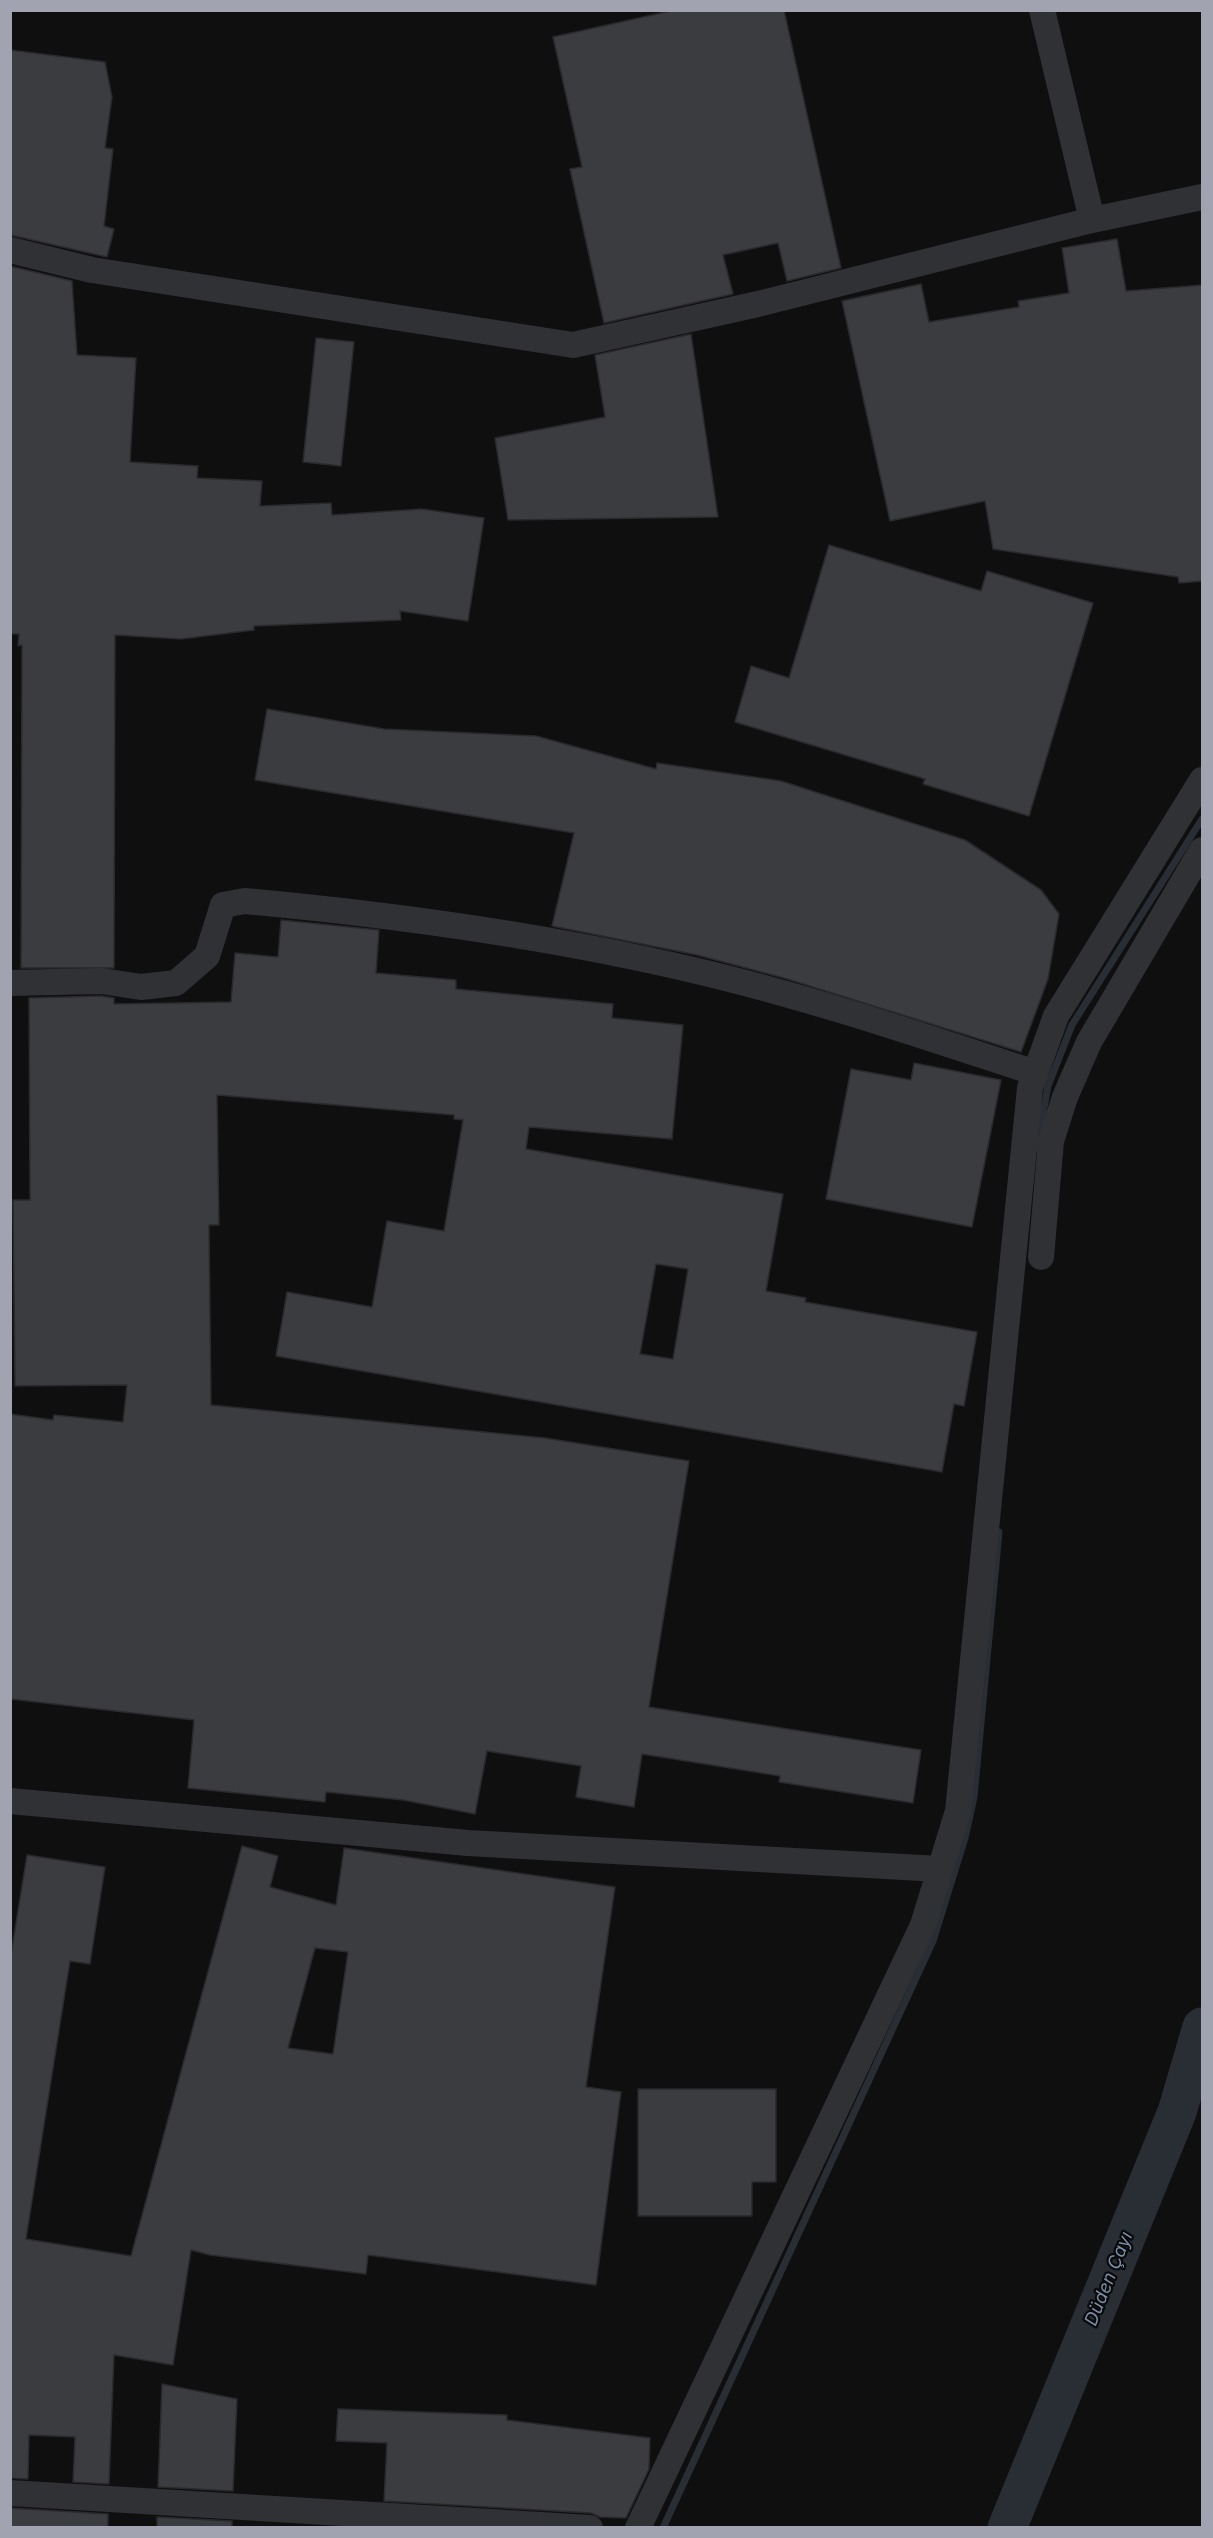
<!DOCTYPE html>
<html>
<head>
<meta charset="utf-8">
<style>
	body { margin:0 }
	#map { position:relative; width:1213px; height:2538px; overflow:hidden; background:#0f0f10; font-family:Inter,sans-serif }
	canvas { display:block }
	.frame { position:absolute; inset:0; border:12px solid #a1a4b0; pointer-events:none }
</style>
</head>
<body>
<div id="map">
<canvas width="1213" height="2538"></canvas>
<div class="frame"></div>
</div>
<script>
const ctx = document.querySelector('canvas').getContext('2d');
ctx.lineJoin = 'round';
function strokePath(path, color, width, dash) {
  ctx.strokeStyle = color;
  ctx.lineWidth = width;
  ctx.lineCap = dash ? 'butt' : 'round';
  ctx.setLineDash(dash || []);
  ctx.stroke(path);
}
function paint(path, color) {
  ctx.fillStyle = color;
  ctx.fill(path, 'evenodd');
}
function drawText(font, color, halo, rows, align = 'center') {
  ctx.font = font + ' Inter,sans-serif';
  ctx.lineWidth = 4.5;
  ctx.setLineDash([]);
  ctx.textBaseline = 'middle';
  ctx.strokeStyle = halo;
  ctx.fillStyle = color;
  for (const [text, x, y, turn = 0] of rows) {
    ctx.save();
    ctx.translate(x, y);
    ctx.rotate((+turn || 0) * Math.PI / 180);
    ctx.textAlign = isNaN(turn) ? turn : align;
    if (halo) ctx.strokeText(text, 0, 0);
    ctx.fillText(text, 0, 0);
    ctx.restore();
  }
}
strokePath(new Path2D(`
	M1037,1148l11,-62 24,-61 130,-206
	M663,2528l270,-587 32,-103 9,-41 25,-265`), '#292e35', 7);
strokePath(new Path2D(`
	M1007,2528l170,-416 25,-85`), '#292e35', 39);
const building = new Path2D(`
	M675,10h109l57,258 -54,13 -9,-38 -55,12 10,39 -129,29 -34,-154 12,-2 -29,-130z
	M10,50l95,12 7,35 -7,51 8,1 -9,77 10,3 -7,28 -97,-22z
	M1117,239l9,52 77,-6v296l-24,2 -1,-6 -185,-28 -8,-48 -95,20 -48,-220 79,-17 8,38 90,-15 -1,-6 51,-8 -7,-45z
	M10,266l62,15 5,74 59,3 -6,104 68,4 -1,12 65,3 -2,25 71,-3 1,12 90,-6 62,9 -16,103 -68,-10 1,9 -147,6v4l-73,9 -66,-4 -1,333h-93l1,-323 -4,1 1,-12h-9z
	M691,334l27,183 -210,3 -13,-82 110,-21 -10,-62z
	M316,338l38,4 -13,124 -38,-4z
	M829,545l152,46 6,-20 106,32 -64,213 -106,-32 2,-5 -190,-57 16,-56 38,12z
	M267,709l117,20 152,7 120,33 1,-6 124,18 184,59 76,50 18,24 -11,65 -27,73 -237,-74 -87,-23 -145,-29 22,-93 -319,-53z
	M281,920l98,10 -3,43 80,7v9l157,15 -1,14 71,7 -11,114 -143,-12 -3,22 257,45 -17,97 40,7 -1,4 172,30 -13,74 -10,-2 -12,68 -666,-116 11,-64 85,15 15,-86 57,10 19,-111 -9,-1v-4l-237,-20 2,130h-10l2,180 334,33 144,23 -40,246 272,43 -8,53 -134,-21 1,-6 -138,-22 -8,53 -58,-10 5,-31 -94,-15 -12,63 -72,-14 -77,-8 -1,10 -137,-14 6,-68 -184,-21v-285l43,6 1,-5 69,7 4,-37 -112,1 -2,-186h17l-1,-202 72,-2 13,2v6l117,-2 4,-49 43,4zM656,1264l32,5 -15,90 -33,-5z
	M914,1063l87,17 -29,147 -146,-28 25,-130 60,11z
	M242,1846l36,10 -8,31 66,18 8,-57 271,39 -29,200 35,5 -25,193 -228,-30 -2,19 -156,-19 -19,-5 -18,115 -59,-10 -5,129 -36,-2 2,-45 -46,-2 -1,44 -18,-1v-518l17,-105 78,12 -15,97 -20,-3 -44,278 105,17zM315,1948l33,4 -15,102 -45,-6z
	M638,2089h138v93h-24v34h-114z
	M162,2384l75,15 -4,92 -75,-4z
	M338,2409l169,6v5l143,18 -1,31 -23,49 -26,-1 -9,-4 -207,-12 3,-58 -51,-2z
	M10,2508l98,6v14h-98z
	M157,2517l75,4v7h-75z`);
paint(building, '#3b3c40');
strokePath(building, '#2a292c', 1.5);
strokePath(new Path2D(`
	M1042,10l50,210
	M10,250l82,20 481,75 185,-41 334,-84 110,-23
	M10,983l92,-2 39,6 35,-4 31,-27 16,-51 22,-4c152,14 299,34 448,69 116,27 230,66 343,103
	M1041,1257l10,-116 14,-44 24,-55 113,-192
	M10,1801l458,42 472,26
	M10,2493l580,35
	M638,2528l285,-603 35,-114 72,-723 26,-72 146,-236`), '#303135', 26);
drawText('italic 18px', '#798eaa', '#0a0a0b', [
	["Düden Çayı",1109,2279,-68]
]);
</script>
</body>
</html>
